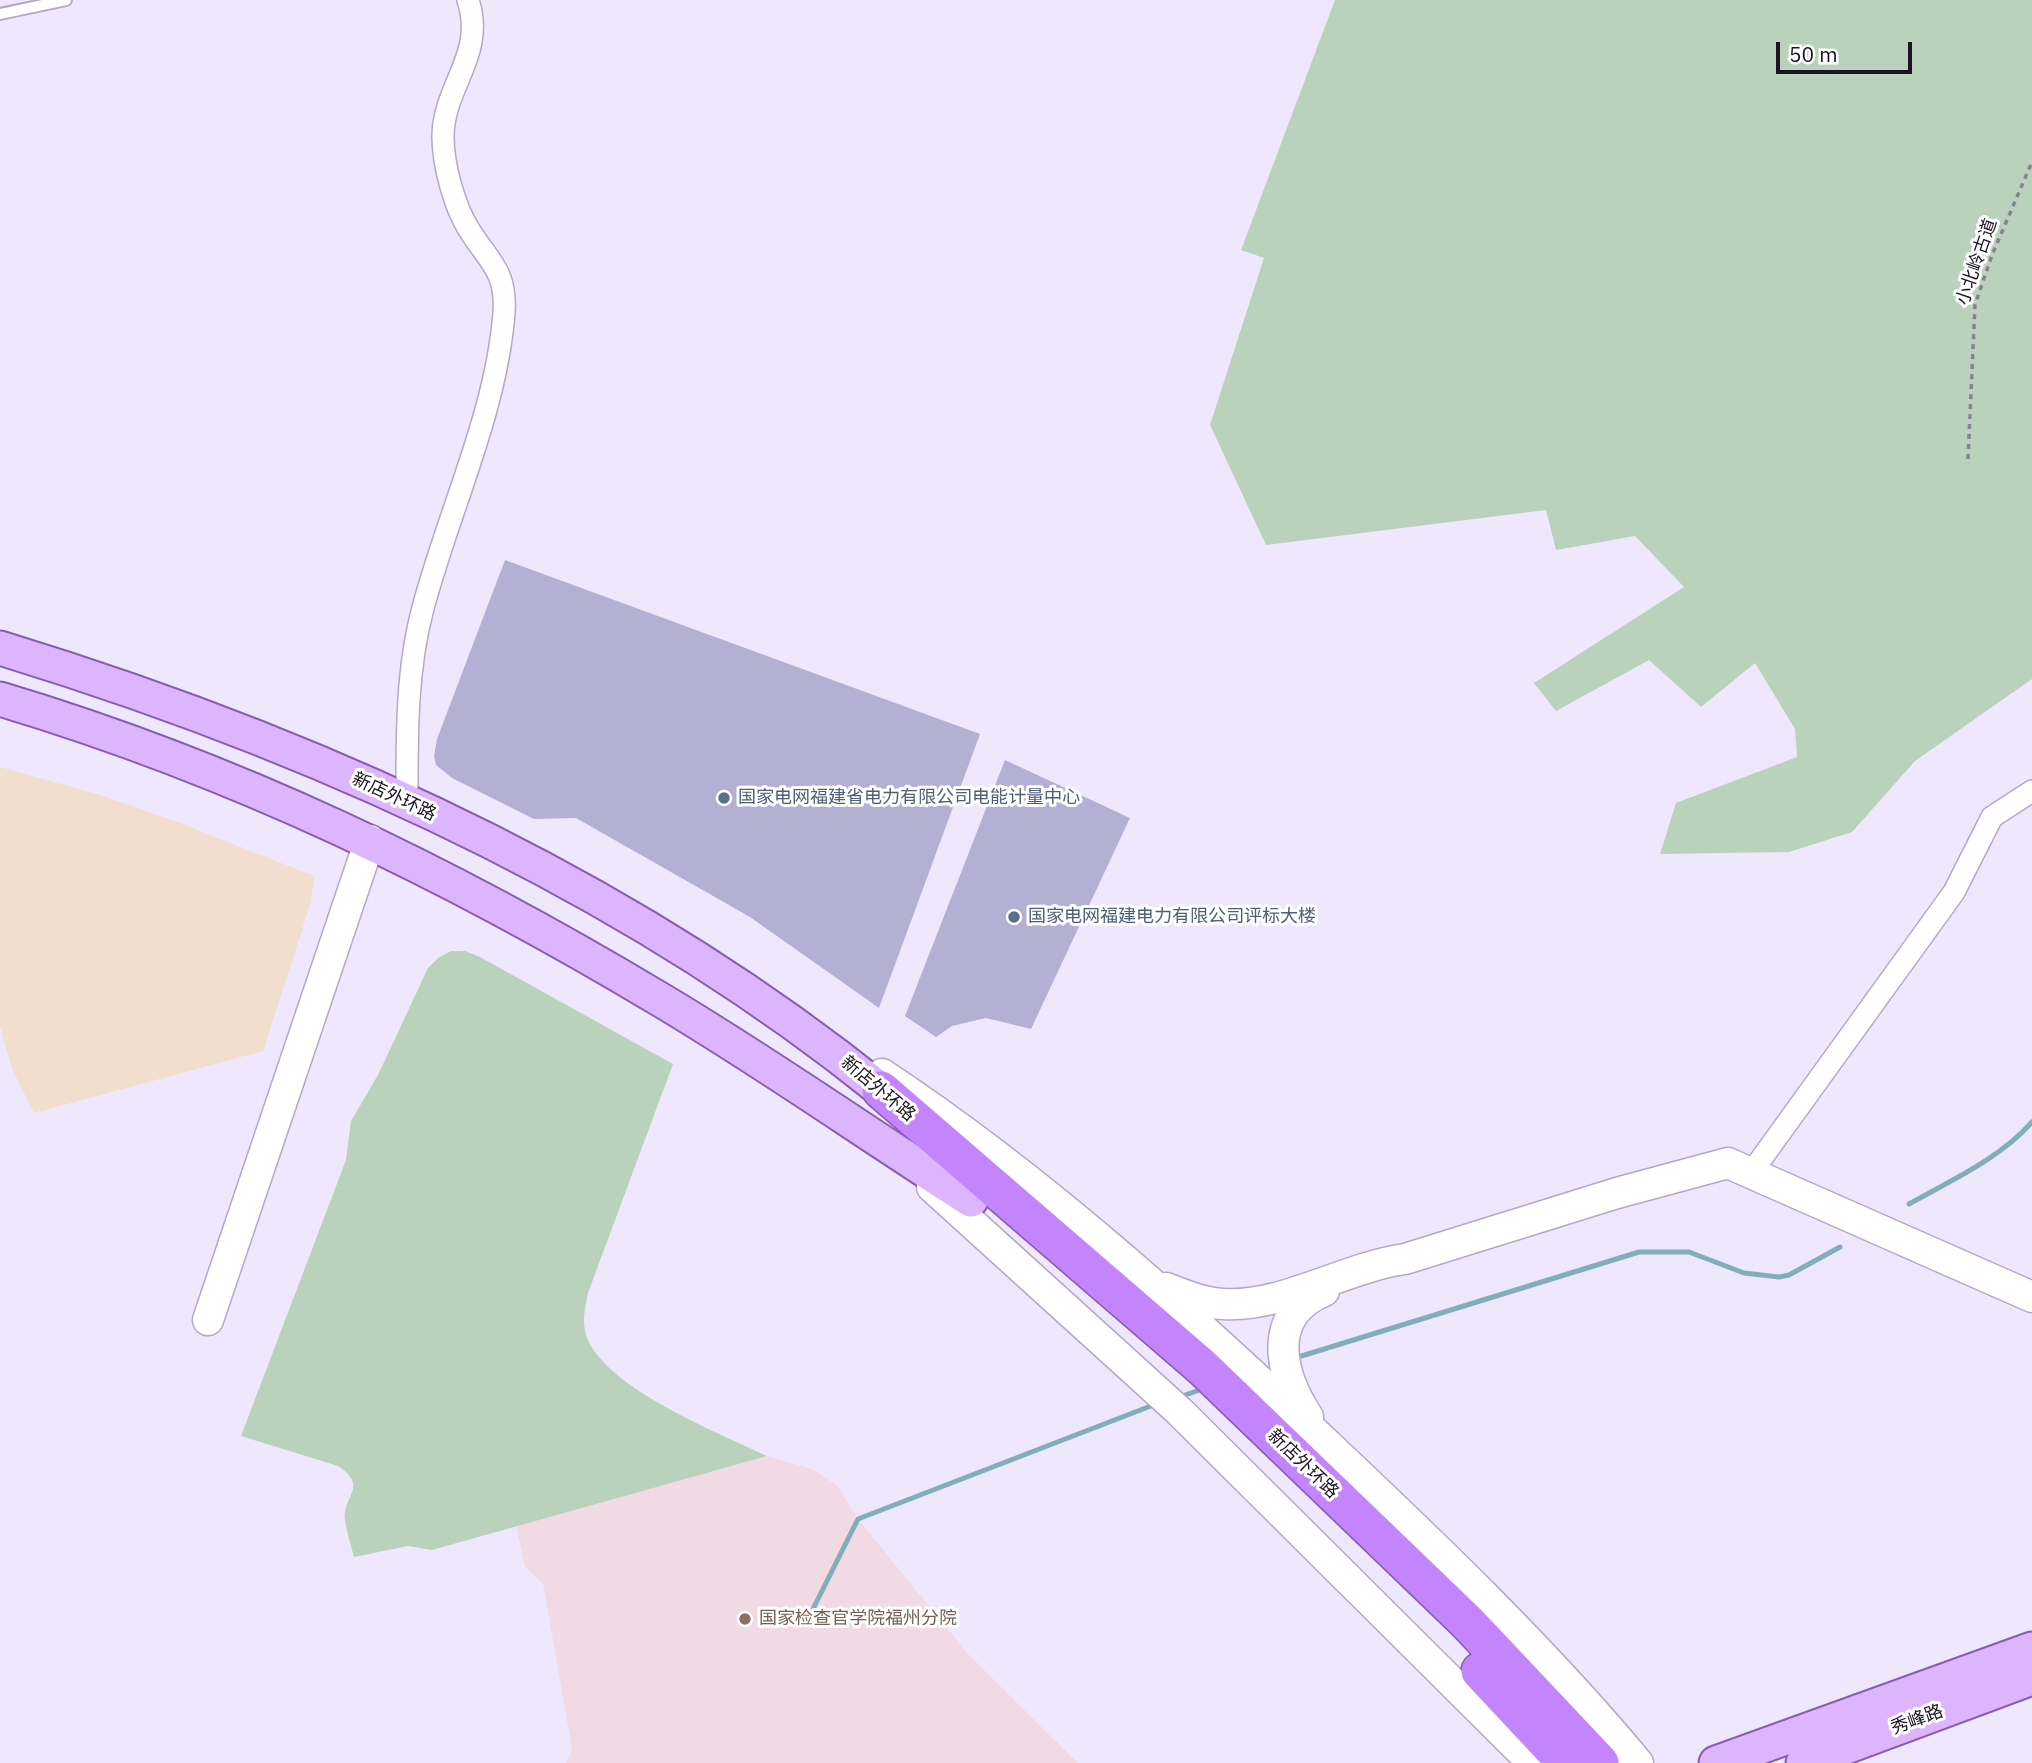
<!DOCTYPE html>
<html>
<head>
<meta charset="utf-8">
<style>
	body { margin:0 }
	#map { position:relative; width:2032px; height:1763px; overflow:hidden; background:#efe8fc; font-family:"IBM Plex Sans",sans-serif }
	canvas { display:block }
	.scale { position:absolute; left:1776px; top:42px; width:136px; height:32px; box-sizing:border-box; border:4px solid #191420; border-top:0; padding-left:9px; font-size:21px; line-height:24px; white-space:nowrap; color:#191420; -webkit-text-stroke:5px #fff; paint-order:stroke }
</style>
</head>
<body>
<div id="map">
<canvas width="2032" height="1763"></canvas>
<div class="scale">50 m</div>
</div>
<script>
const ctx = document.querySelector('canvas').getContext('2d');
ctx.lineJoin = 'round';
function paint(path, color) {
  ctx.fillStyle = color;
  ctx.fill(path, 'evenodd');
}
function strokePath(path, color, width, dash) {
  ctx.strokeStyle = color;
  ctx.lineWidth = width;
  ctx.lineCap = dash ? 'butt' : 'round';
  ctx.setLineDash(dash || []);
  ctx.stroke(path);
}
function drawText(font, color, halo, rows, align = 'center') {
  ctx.font = font + ' "IBM Plex Sans","Noto Sans SC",sans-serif';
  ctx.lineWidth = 6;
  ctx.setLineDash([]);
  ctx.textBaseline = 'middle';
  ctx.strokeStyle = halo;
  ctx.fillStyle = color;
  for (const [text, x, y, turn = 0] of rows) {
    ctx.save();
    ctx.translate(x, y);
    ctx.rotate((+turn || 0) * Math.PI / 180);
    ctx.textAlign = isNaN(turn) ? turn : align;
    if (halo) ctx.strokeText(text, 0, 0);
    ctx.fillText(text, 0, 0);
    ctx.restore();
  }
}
paint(new Path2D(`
	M0,767l97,27 78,27 139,55 -3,26 -48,149 -229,62 -22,-44 -12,-43z`), '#f1dece');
paint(new Path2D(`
	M767,1456l45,13 26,17 20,33 111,136 109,108h-512l6,-14 -29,-165 -18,-17 -9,-42z`), '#f2dae5');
paint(new Path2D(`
	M1335,0h697v679l-117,82 -63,71 -63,20 -129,2 16,-51 121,-46 -2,-28 -40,-66 -54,44 -52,-47 -93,51 -22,-28 150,-96 -49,-51 -79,14 -10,-40 -280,35 -56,-120 54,-167 -23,-8z
	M451,951h14l15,6 193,107 -85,229c-3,14 -6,28 -2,42 18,53 133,98 181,121l-335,94 -24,-4 -54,11c-3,-12 -8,-26 -9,-38 -2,-24 24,-32 -7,-53l-97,-30 105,-276 5,-39 27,-46 50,-107 10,-10z`), '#bad2bc');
strokePath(new Path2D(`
	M1909,1204c41,-23 92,-46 123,-82
	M1295,1358l344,-106h50l55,21 35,4 10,-2 51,-28
	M1179,1397l27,-9
	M810,1615l48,-96 298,-115`), '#82aebc', 5);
paint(new Path2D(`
	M505,560l475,174 -101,274 -129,-91 -174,-99 -42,1 -82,-41 -16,-13 -2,-9 3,-17z
	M1005,760l125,58 -99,211 -45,-11 -34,8 -16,11 -31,-21z`), '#b3b0d4');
const lane = new Path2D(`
	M0,14l66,-14`);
const street = new Path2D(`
	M407,802c0,-64 -1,-131 16,-194 26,-98 73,-194 81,-295 3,-43 -16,-52 -36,-85 -14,-23 -25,-64 -25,-91 0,-51 43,-82 25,-137
	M1751,1173l203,-281 38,-75 40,-26`);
const secondary = new Path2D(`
	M882,1074c162,107 306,239 446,371 108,102 215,204 310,318
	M932,1187l247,224 354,352
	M1166,1288c18,7 38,15 57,16 59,4 123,-37 182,-45l212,-66 111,-30 304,134
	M208,1320l162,-480
	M1308,1417c-28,-43 -43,-102 16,-126`);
const primary = new Path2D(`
	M0,648c314,96 624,235 881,442
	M0,699c237,71 449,174 661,301 106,63 206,134 310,200
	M1716,1763l316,-114
	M1803,1763l229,-85`);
const highway = new Path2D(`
	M881,1090l321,277 265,255 133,141
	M1480,1671l86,92`);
strokePath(lane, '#b4a8c7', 14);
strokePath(street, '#b4a8c7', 24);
strokePath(secondary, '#b4a8c7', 33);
strokePath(primary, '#885daf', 37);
strokePath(highway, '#885daf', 40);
strokePath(new Path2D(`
	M1968,459l7,-154 17,-50 40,-93`), '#878191', 3.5, [5, 5]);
strokePath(lane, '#fff', 10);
strokePath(street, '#fff', 21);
strokePath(secondary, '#fff', 30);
strokePath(primary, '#dcb5fd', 33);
strokePath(highway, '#c484fc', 37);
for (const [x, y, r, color] of [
	[724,798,7,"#5c6f8a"],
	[1014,917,7,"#5c6f8a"],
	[745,1619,7,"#8d6e63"]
]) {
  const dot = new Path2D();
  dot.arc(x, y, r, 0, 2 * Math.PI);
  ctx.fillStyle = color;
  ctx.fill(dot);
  strokePath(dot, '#fff', 2.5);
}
drawText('18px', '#191420', '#fff', [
	["小北岭古道",1977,262,-71],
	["新店外环路",394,797,25],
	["新店外环路",878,1089,40],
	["新店外环路",1303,1464,44],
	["秀峰路",1917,1720,-20]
]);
drawText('18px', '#4e5e75', '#fff', [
	["国家电网福建省电力有限公司电能计量中心",738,798],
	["国家电网福建电力有限公司评标大楼",1028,917]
], 'left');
drawText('18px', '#785e54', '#fff', [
	["国家检查官学院福州分院",759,1619]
], 'left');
</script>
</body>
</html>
